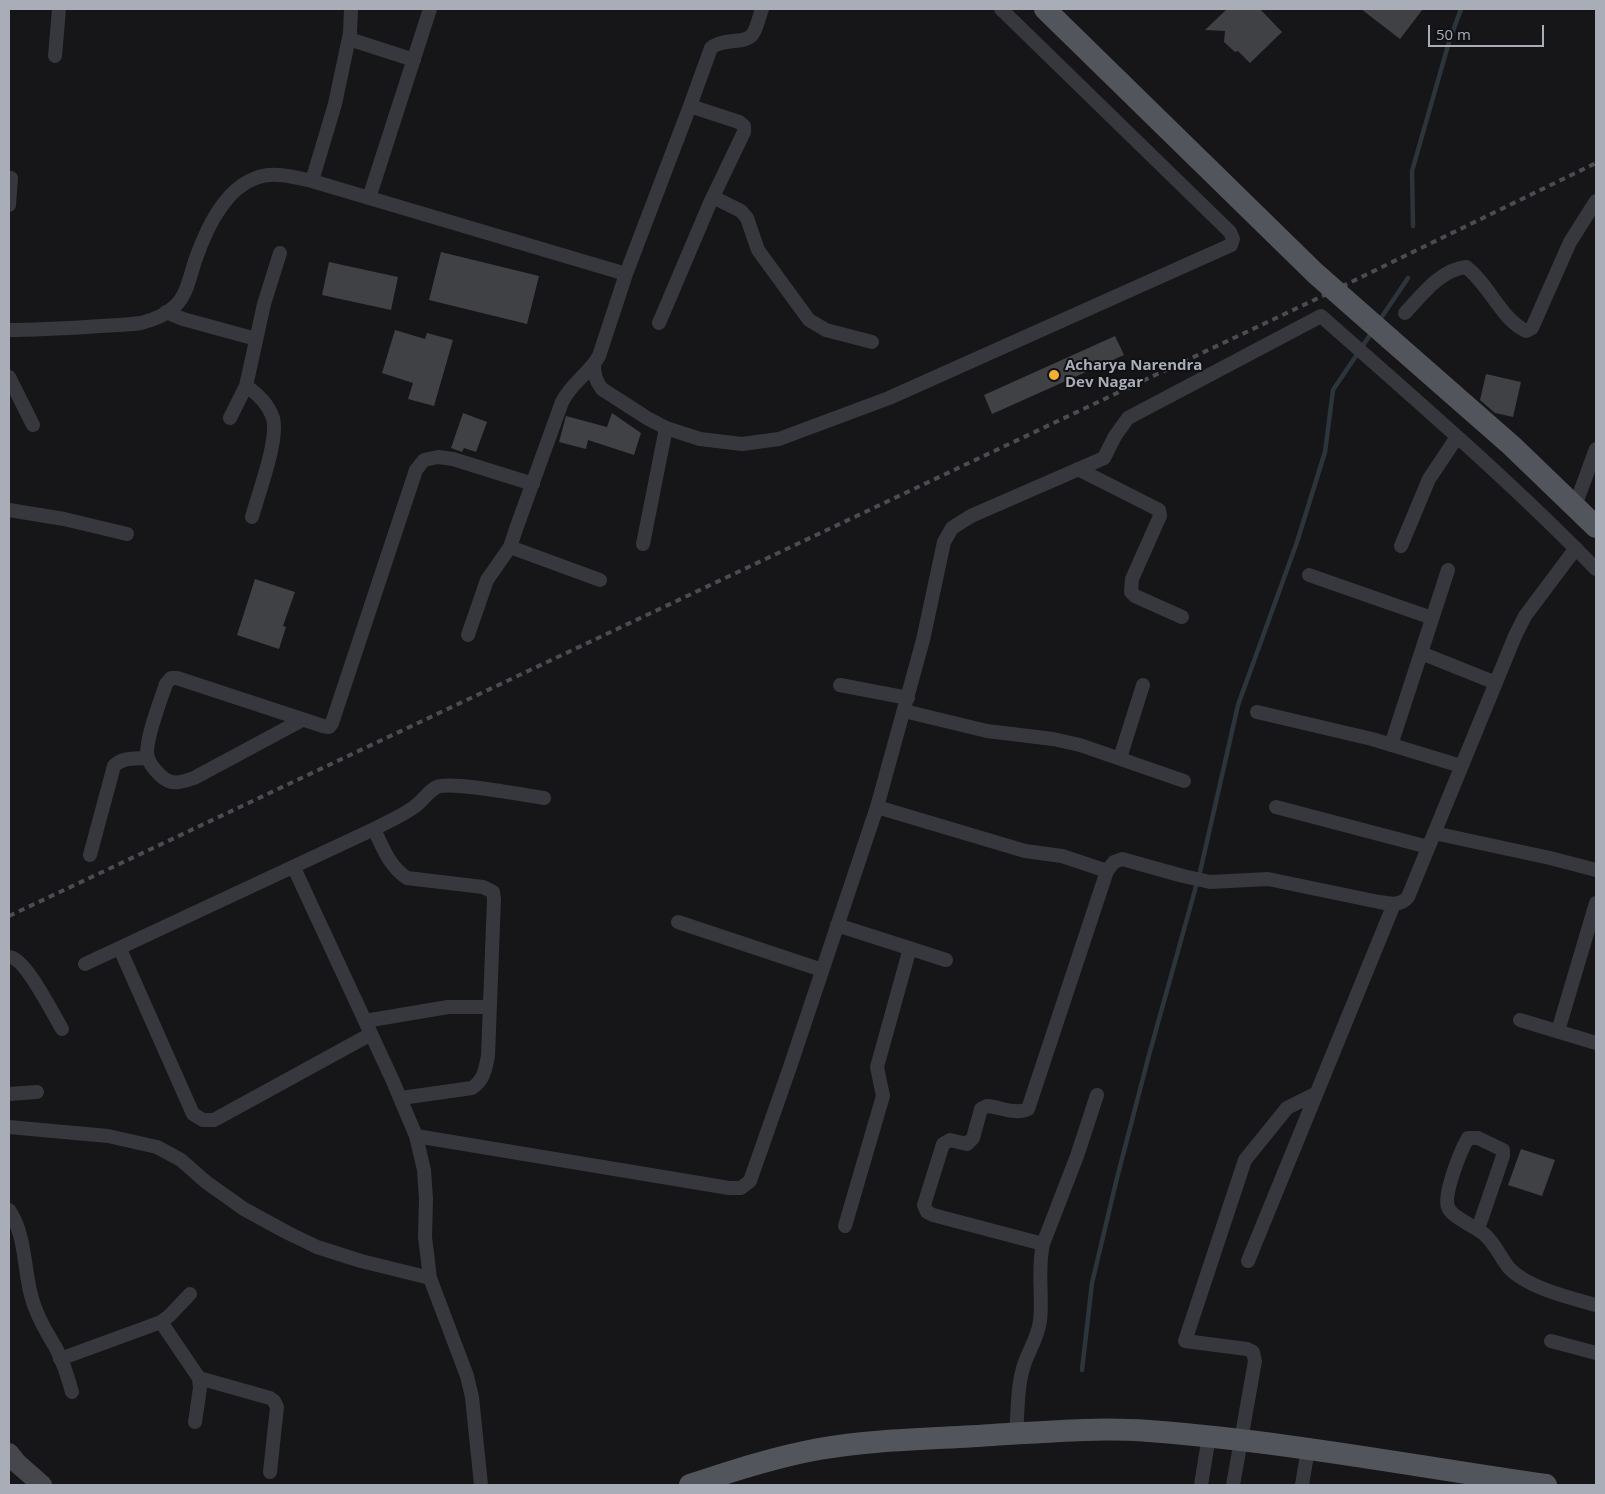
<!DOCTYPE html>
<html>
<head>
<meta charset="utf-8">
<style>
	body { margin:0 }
	#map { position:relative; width:1605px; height:1494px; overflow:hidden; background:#161618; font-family:"Open Sans",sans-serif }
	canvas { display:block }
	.frame { position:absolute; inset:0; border:10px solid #a8adb8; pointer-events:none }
	.scale { position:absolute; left:1428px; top:25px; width:116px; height:22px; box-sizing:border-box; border:2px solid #a8adb8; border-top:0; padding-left:6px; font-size:15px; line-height:18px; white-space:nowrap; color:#a8adb8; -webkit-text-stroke:4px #111113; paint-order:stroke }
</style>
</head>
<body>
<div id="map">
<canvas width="1605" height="1494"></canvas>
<div class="frame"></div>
<div class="scale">50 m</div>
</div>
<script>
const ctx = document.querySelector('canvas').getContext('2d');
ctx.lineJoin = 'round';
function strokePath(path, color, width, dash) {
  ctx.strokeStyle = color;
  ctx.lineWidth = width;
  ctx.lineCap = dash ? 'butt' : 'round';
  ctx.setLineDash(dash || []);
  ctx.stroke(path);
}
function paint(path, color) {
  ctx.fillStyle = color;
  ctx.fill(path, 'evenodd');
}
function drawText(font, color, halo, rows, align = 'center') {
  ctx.font = font + ' "Open Sans",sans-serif';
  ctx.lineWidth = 4;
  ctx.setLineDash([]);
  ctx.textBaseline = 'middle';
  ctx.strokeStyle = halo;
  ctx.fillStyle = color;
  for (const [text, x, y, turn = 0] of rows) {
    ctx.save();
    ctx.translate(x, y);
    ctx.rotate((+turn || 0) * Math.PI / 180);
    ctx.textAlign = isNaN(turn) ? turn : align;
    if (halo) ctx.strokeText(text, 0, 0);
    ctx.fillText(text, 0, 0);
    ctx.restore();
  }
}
strokePath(new Path2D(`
	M1413,226l-1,-55 37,-129 12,-33
	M1379,321l29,-43
	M1082,1370l10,-87 25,-105 32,-123 51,-183 38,-167 59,-163 28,-90 8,-62 39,-58`), '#2c353c', 4.5);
paint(new Path2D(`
	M1227,9h33l22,23 -32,31 -12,-12 -3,1 -11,-10 1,-11 -20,-1z
	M1361,9h62l-23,30z
	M441,252l98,24 -12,48 -98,-24z
	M329,262l69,15 -7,33 -69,-15z
	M395,330l30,9 2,-6 26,7 -19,66 -26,-7 5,-16 -31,-10z
	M1115,336l9,19 -132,59 -8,-19z
	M1486,374l35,8 -8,35 -18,-4 -15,-13z
	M463,413l24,9 -11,30 -12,-4 -2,4 -11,-4z
	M612,413l29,20 -7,22 -46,-15 -2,9 -27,-7 7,-26 41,11z
	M255,579l40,13 -12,34 3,1 -7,22 -42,-14z
	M1521,1149l34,11 -13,36 -34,-11z`), '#404145');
strokePath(new Path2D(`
	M349,39l65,21
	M55,56l4,-47
	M312,181l314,93
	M713,197l28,14 6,7 11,32 51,70 17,10 46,12
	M369,198l61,-189
	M9,205l2,-27
	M166,312l17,7 73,20
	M1405,313c17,-18 35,-43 61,-46 23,17 34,51 60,64l6,-3 38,-86 26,-41
	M659,323l51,-120 34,-71v-6l-5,-4 -49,-16
	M9,330c30,0 60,-2 91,-4 13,-1 28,-1 41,-3 12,-3 26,-9 34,-17 12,-11 15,-30 20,-45 10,-29 29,-72 61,-83 17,-7 39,-1 56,3l23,-77 15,-71 1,-24
	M594,365c0,10 2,16 8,24l45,29 19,10 34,11 42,5 37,-5 110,-41 342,-153 2,-6 -3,-7 -229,-223
	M9,377l24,48
	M246,386c12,8 22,17 27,32 6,22 -15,76 -21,99
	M230,418l16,-32 18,-82 16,-51
	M1078,469l81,41 1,6 -28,63 -1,13 4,4 47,21
	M1575,506l21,-57
	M9,510l55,9 63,15
	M643,544l23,-116
	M1401,546l28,-67 28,-42
	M510,547l90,33
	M1309,575l123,43
	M468,635l19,-55 23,-33 6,-18 46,-127c10,-20 27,-28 37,-46l27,-82 64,-168 21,-58c11,-10 34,-4 41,-13 5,-6 7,-18 10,-26
	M1421,653l75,30
	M840,685l68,13
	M904,711l83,20 66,8 27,6 104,36
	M1257,712l115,27 89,27
	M302,720l-108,58c-14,5 -24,8 -35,-4 -4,-4 -9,-9 -11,-16 -5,-13 13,-59 18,-74l5,-6h6l146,48 6,1 3,-4 84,-253 8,-10 14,-3 15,2 80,25
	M1391,745l57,-175
	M1120,758l23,-73
	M877,807l148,44 37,5 45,15
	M1276,807l152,40
	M374,829c9,19 15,37 33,49l76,9 10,5 1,7 -6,157c-3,14 -4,24 -16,32l-71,10
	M1434,833l116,25 46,12
	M90,855l24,-89c8,-9 22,-7 33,-8
	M294,868l98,211 24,57 8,34 2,29 -1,38 5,41 37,98 5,21 9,88
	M678,922l144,48
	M837,925l109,35
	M120,949l73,165 10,6h11l157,-86
	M9,957c16,0 44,57 53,72
	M85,964l289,-135c13,-7 28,-13 40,-22 9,-6 14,-16 23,-20 15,-6 87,8 107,11
	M1520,1020l76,23
	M365,1021l83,-14h42
	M1558,1031l38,-128
	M9,1094l28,-2
	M9,1127l99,9 49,11 24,13 25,22 38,27 44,24 29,14 44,14 69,17
	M416,1136l313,52h12l9,-7 40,-114 87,-260 46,-167 21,-98 8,-14 19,-12 133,-58 11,-22 13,-18 193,-102c94,83 188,164 275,253
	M9,1210c20,30 13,68 27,100 5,14 13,26 20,38 7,14 12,29 16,44
	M845,1226l38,-130 -6,-29 33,-119
	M1478,1229l25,-73v-6l-25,-12h-10c-7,12 -25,56 -20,69 4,11 27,19 36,27 11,9 16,23 25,34 19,20 61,30 87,37
	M1043,1244l-110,-29 -6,-3 -3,-7 19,-61 7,-4 17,4 6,-6 8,-29 6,-3c13,1 29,9 41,3l79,-238 7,-9 8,-3 61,17 27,6 58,-3 111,23c12,2 21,4 29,-5l107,-261 10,-20 51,-68
	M1248,1261l146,-357
	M161,1322l38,56 1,10 -5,34
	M1551,1341l45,12
	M60,1359l101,-37 8,-6 21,-22
	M199,1378l71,20 4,3 3,6 -7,65
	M1016,1434c2,-23 1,-48 8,-69 5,-15 14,-28 16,-44 3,-26 -3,-51 3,-77l34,-88 20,-61
	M1201,1485l8,-49
	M1233,1485l22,-124 -2,-9 -6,-3 -62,-8 60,-181 42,-52 28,-14
	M1302,1485l6,-36`), '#37383d', 14);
strokePath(new Path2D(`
	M9,1453l8,10 25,22`), '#45474d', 20);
strokePath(new Path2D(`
	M1390,339l122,107 84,81
	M690,1485c42,-14 85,-28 129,-36 57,-10 116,-10 174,-14 51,-3 105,-8 156,-4 134,10 265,35 397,54`), '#53555c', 22);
strokePath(new Path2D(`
	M9,916l1301,-614 286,-139`), '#4a4c52', 4, [6, 5]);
strokePath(new Path2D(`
	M1045,9l270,264 75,66`), '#53555c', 22);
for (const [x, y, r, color] of [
	[1054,375,6,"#f2b134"]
]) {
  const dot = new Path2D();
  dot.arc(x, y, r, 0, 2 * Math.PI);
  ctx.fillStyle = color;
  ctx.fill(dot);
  strokePath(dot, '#111113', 2);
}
drawText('bold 15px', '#a8adb8', '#111113', [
	["Acharya Narendra",1065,366],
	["Dev Nagar",1065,383]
], 'left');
</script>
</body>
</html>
